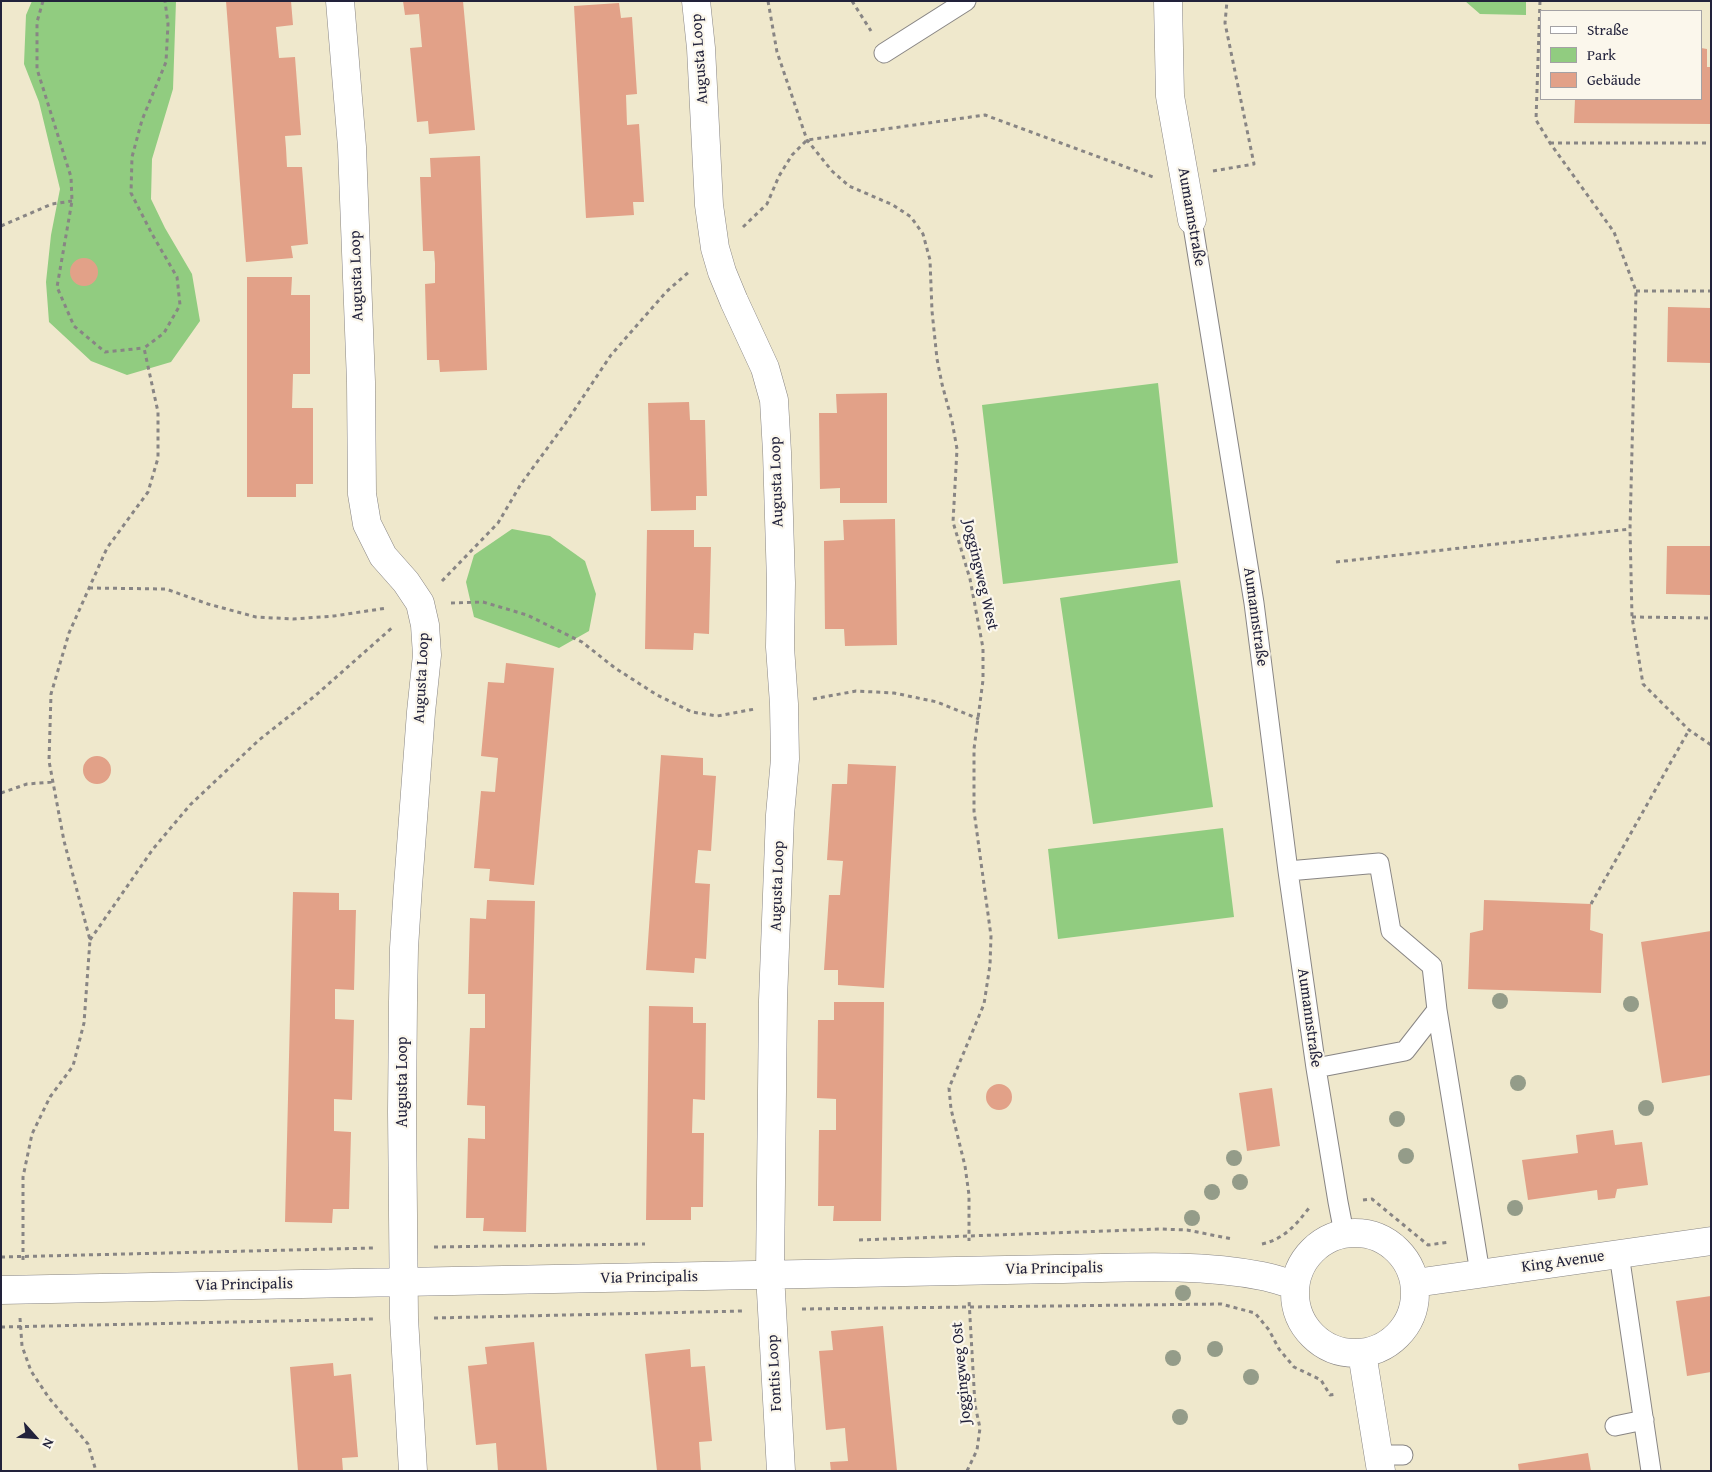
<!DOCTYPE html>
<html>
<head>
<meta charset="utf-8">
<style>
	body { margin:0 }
	#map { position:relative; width:1712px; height:1472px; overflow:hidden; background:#efe8cc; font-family:"Gentium Book Plus",serif }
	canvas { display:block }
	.frame { position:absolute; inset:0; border:2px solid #22223b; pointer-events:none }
	.legend { position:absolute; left:1540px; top:10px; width:162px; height:90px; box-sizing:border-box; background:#fbf7ec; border:1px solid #a4a2a5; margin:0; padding:6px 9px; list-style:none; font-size:15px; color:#22223b }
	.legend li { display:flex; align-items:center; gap:10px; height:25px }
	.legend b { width:25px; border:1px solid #a4a2a5 }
	.north { position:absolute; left:10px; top:1412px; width:50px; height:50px; -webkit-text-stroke:4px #fbf7ec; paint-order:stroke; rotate:116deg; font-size:14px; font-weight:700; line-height:20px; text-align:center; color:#22223b }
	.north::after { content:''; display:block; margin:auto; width:18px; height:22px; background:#22223b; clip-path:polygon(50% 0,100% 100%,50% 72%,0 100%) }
</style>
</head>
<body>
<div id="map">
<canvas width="1712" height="1472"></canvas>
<div class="frame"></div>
<ul class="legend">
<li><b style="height:6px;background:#fff"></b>Straße</li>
<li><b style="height:14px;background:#91cc80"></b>Park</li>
<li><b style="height:14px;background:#e2a188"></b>Gebäude</li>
</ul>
<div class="north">N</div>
</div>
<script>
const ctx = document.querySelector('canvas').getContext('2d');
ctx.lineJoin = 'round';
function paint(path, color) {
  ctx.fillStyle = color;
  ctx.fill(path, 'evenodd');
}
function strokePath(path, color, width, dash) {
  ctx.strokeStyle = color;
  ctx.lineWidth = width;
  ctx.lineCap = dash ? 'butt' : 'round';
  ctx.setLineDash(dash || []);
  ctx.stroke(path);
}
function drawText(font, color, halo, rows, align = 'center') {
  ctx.font = font + ' "Gentium Book Plus",serif';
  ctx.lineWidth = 4.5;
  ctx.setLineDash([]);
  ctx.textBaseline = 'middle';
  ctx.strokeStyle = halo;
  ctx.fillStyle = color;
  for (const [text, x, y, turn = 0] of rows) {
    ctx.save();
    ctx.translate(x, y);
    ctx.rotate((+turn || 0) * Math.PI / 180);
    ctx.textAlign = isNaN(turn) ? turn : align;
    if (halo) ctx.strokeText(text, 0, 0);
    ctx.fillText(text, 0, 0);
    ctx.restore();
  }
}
paint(new Path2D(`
	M32,1h144l-3,88 -21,70 -1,40 14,29 27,46 8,47 -29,41 -44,13 -36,-14 -42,-39 -3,-40 5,-47 9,-46 -21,-87 -15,-38 2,-49z
	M1465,1h61v14l-46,-1z
	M1158,383l20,180 -175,21 -21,-179z
	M512,529l38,7 35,25 11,33 -7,37 -30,17 -85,-31 -8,-35 8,-27z
	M1180,580l33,227 -120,17 -33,-226z
	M1223,828l11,89 -176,22 -10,-90z`), '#91cc80');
paint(new Path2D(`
	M226,1h65l2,24 -17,2 3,31 16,-1 6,78 -16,1 1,12 1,19h15l6,77 -17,2 2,12 -47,4z
	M403,1h60l12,129 -46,4 -1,-13 -11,1 -7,-74 12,-1 -3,-33 -14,1z
	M619,3l2,15 11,-1 5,77 -11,1 1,30 12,-1 5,78h-11l1,13 -48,3 -12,-212z
	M1701,48l6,1v18h4v57l-137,-1 1,-24h126z
	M480,156l7,214 -47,2 -1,-12h-12l-2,-76 10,-1v-20l-1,-12h-11l-3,-74h11l-1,-19z
	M70 272a14 14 0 1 1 28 0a14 14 0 1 1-28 0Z
	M247,277h45l-1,18h19v79h-17l-1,34h21v76h-17v13h-49z
	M1668,307l43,1v55l-44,-1z
	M887,393v110h-47v-15l-20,1 -1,-76h18l-1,-19z
	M689,402l1,18h15l2,76h-11v14l-45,1 -3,-108z
	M895,519l2,126 -52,1 -1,-17h-19l-1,-88 20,-1 -1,-20z
	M647,530h47v17h17l-2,87 -15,-1 -1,17 -48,-1z
	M1667,546h44v49l-45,-1z
	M506,663l48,5 -20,217 -45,-4 1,-12 -16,-1 7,-77 14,1 3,-34 -17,-2 7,-74 16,1z
	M661,755l42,3v17l13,1 -5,75 -13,-1 -3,33 15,1 -4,75 -11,-1 -1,15 -48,-3z
	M83 770a14 14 0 1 1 28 0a14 14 0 1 1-28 0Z
	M848,764l48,2 -12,222 -46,-3v-15h-14l5,-75h11l3,-34 -16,-1 5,-76h15z
	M293,892l46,1v17h17l-2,80 -19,-1v30l19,1 -2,80 -18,-1v32l17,1 -2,77h-16l-1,14 -47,-1z
	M487,900l48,1 -9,331 -43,-1 1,-13h-18l2,-80 17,1v-33l-18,-1 3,-77h15v-34h-17l2,-76 16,1z
	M1484,900l107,4 -1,26 13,4 -2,59 -133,-4 2,-56 13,-3z
	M1711,931v144l-49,8 -21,-141z
	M834,1002h50l-3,219h-48l1,-15h-16l1,-76h17v-31l-19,-1 1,-78h16z
	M649,1006l44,1v16h13l-1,77 -12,-1 -1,34h12l-1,74h-12v13h-45z
	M986 1097a13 13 0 1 1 26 0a13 13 0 1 1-26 0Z
	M1272,1088l8,58 -33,5 -8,-58z
	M1613,1130l2,15 27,-3 6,43 -31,4 -2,9 -17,2 -1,-10 -69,10 -6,-40 56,-7 -2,-18z
	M1711,1296v76l-24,4 -11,-75z
	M883,1326l14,145h-66l-1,-9 18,-1 -2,-20 -1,-13 -19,2 -7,-79 14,-1 -2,-19z
	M534,1342l13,129h-49l-2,-28 -20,2 -8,-79 19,-2 -2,-17z
	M690,1349l1,18 14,-1 7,75 -13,1 2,29h-44l-12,-117z
	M333,1363l1,13 17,-2 7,83 -16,1 1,13h-45l-8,-104z
	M1588,1453l3,18h-72l-1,-7z`), '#e2a188');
const lane = new Path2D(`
	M884,53l82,-52
	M1192,220l62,383 34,268 28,197 22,134 6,31
	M1288,871l91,-8 12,68 41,35 5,44 43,263
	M1316,1068l89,-17 32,-41
	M1619,1254l32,217
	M1615,1426l29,-6
	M1379,1455h24`);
const street = new Path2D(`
	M340,1l12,146 9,235 1,112 5,30 16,32 23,26 14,21 5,22 2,30 -6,57 -13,174 -4,62 -1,54 -1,110 2,206 9,153
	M696,1l5,47 8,157 6,43 7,24 12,29 31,67 9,32 3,52 4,131 -1,64 4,57 1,55 -5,56 -7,185 -3,274 11,197
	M1168,1l2,95 22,124
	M1295 1293a60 60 0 1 1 120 0a60 60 0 1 1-120 0Z
	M1415,1283l296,-42
	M1,1290l1055,-21c68,-1 139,-6 206,7 11,2 22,6 33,9
	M1362,1353l19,118`);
strokePath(lane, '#888584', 21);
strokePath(street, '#888584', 29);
strokePath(new Path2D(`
	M43,1l-6,21v47l34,108 1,24 -15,86 17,39 31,26 39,-4
	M768,1l9,51 30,88 25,31 17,15 44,19 18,12 12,17 7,26 2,51 5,48 5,25 10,37 5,28 -4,73 17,57 13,69v32l-9,69v62l17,125 -1,29 -6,39 -35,84 2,21 14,57 4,29v46
	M852,1l19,30
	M1540,1l-4,119 14,23 64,89 22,59 -6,238 2,88 11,67 46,46 22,15
	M1550,143h161
	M1213,171l41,-7 -29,-141 2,-22
	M1,226l51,-22 20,-3
	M743,227l24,-23 12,-28 13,-21 15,-15 178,-25 168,62
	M1636,291h75
	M1336,562l294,-33
	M442,581l56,-58 23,-39 44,-60 46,-69 55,-63 24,-21
	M89,588l77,1 42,15 48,13 37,2 41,-3 53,-8
	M451,603l32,-1 44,13 55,27 33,26 42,27 35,17 25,4 38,-7
	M1632,617l79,1
	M813,699l43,-8 38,2 43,9 42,17
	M1,793l26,-9 26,-2
	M1591,904l98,-174
	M90,940l63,-91 37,-44 69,-65 57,-45 78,-69
	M1363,1200l9,-1 56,46 22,-3
	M859,1240l301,-11 27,1 45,9
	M1262,1244c22,-5 34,-19 47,-36l3,-1
	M434,1247l211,-3
	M1,1257l372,-9
	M23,1260v-83l9,-43 18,-37 23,-31 11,-43 6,-83 -26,-99 -15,-80 2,-67 18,-61 38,-85 41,-56 10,-34v-46l-14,-64 20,-15 16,-28 -3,-28 -25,-43 -21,-41 1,-36 10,-37 24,-58 2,-38 -3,-23
	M802,1309l419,-5 34,9 14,17 10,19 15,18 27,13 9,15 7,-1
	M20,1318l2,28 9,25 18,27 39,46 8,27
	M434,1318l309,-7
	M1,1327l372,-8
	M967,1471l10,-21 3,-22 -5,-23 -6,-105`), '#888584', 3, [4, 4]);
strokePath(lane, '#fff', 19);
strokePath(street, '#fff', 28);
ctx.fillStyle = '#949c89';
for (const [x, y] of [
	[1500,1001],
	[1631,1004],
	[1518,1083],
	[1646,1108],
	[1397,1119],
	[1406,1156],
	[1234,1158],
	[1240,1182],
	[1212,1192],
	[1515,1208],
	[1192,1218],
	[1183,1293],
	[1215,1349],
	[1173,1358],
	[1251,1377],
	[1180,1417]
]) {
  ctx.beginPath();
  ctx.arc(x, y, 8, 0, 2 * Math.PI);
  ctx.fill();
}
drawText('16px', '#22223b', '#fbf7ec', [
	["Augusta Loop",700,59,-94],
	["Aumannstraße",1191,217,80],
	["Augusta Loop",357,276,-92],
	["Augusta Loop",777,482,-92],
	["Joggingweg West",980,575,77],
	["Aumannstraße",1255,617,82],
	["Augusta Loop",422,678,-87],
	["Augusta Loop",778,886,-88],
	["Aumannstraße",1309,1018,82],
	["Augusta Loop",403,1082,-90],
	["King Avenue",1563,1262,-8],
	["Via Principalis",1054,1269,-1],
	["Via Principalis",649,1278,-1],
	["Via Principalis",244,1285,-1],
	["Fontis Loop",775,1373,-93],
	["Joggingweg Ost",962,1373,-95]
]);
</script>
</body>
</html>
